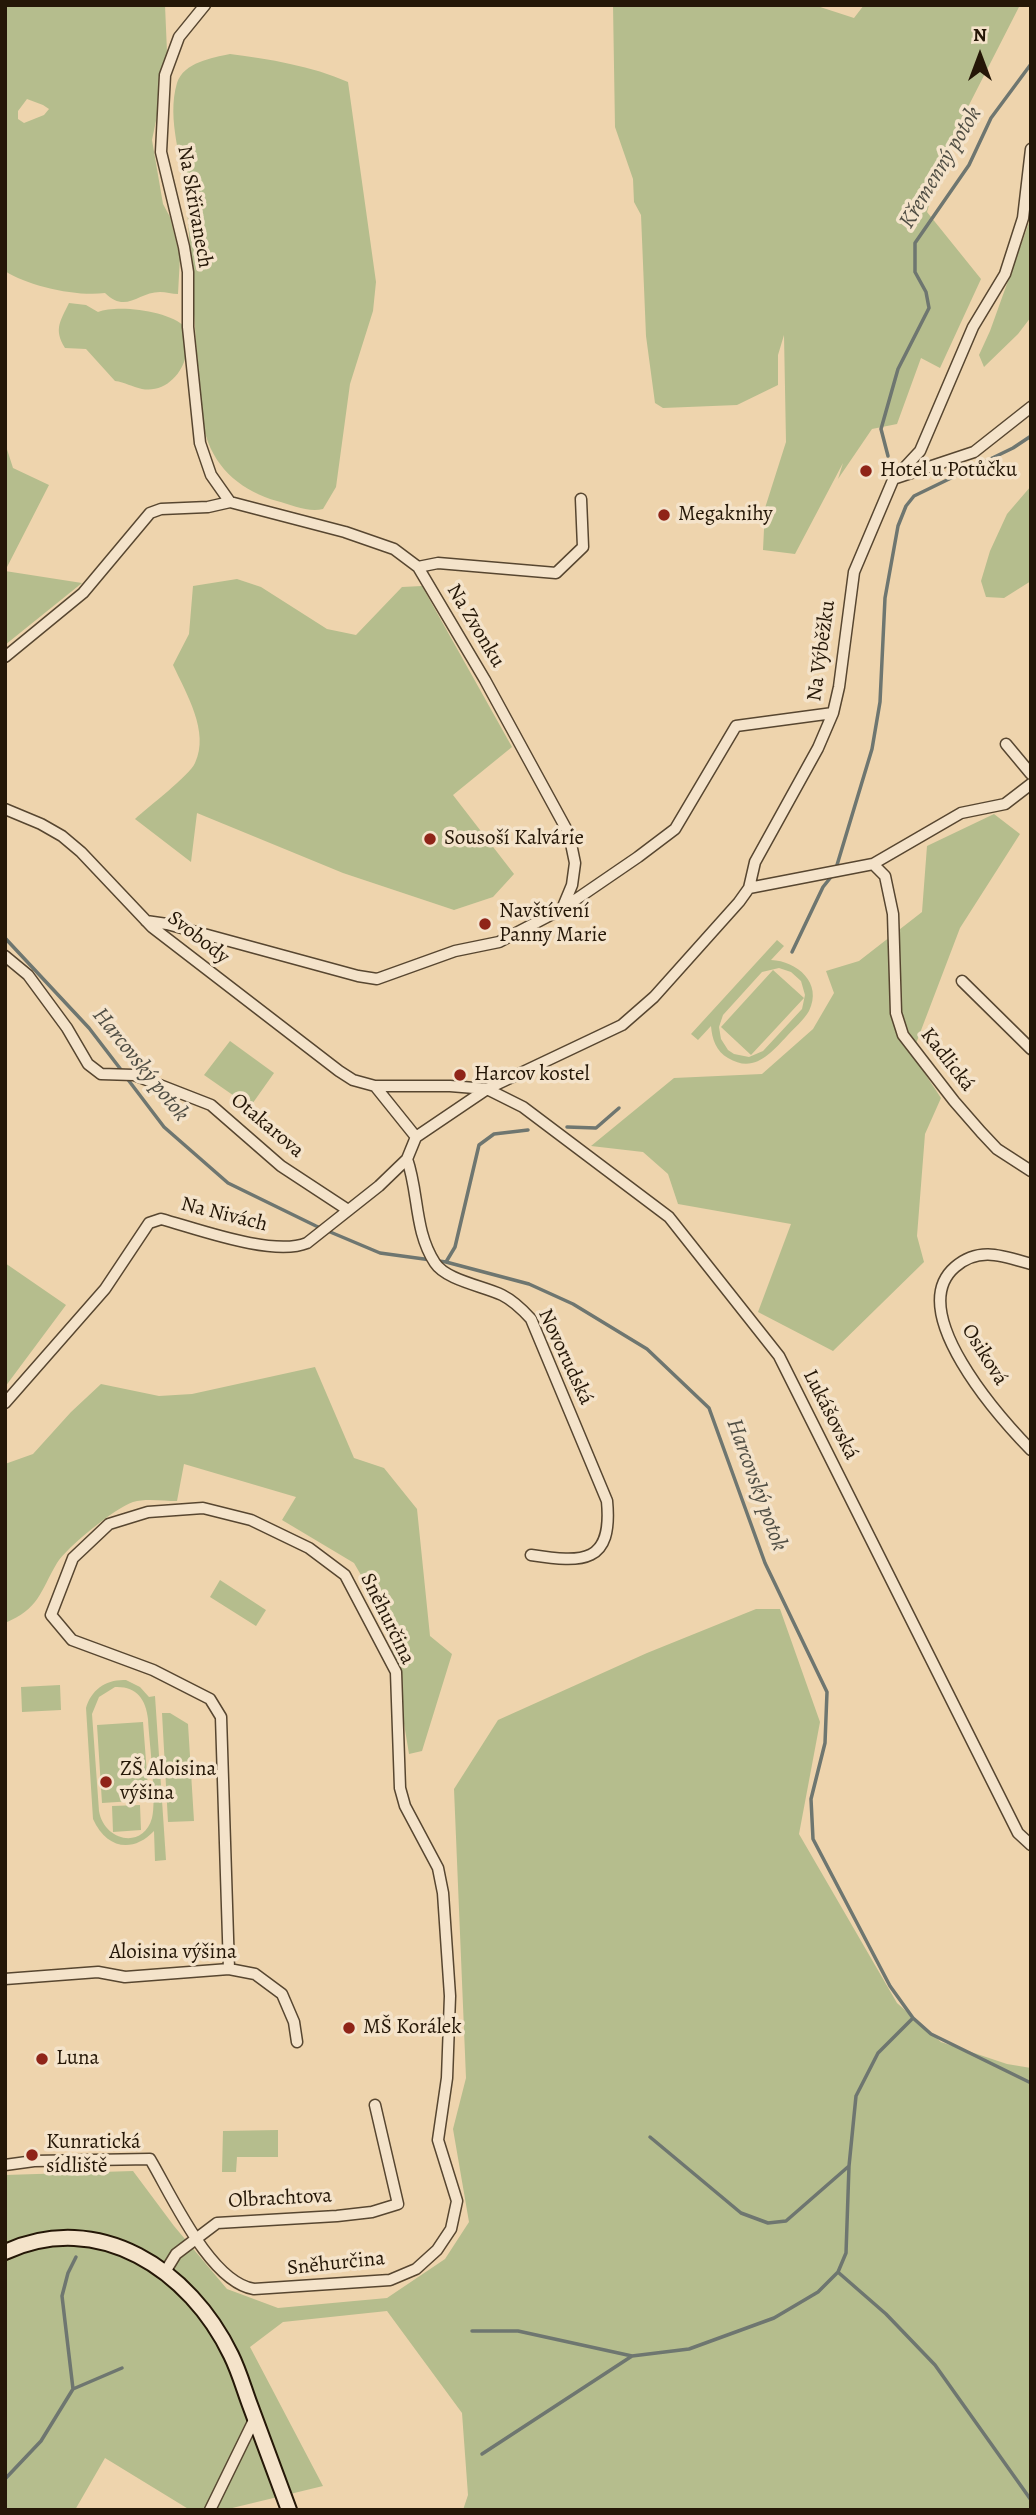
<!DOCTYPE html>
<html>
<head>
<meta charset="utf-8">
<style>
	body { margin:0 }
	#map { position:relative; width:1036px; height:2515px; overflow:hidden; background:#eed4ad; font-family:Alegreya,serif }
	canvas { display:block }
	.frame { position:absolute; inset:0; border:7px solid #251707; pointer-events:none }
	.north { position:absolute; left:945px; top:21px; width:70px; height:70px; -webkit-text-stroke:5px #f4e3ca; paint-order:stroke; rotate:0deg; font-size:19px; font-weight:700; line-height:28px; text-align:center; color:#251707 }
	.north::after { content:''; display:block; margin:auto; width:24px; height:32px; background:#251707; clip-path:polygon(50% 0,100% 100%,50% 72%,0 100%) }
</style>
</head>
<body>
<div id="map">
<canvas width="1036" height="2515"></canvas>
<div class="frame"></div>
<div class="north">N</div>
</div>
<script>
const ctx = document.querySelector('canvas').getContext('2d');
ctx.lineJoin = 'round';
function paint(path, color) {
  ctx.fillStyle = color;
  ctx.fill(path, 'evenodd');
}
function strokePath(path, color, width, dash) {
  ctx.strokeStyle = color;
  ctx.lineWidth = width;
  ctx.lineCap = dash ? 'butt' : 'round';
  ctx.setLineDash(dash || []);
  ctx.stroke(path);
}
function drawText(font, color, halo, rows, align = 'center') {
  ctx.font = font + ' Alegreya,serif';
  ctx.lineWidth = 7;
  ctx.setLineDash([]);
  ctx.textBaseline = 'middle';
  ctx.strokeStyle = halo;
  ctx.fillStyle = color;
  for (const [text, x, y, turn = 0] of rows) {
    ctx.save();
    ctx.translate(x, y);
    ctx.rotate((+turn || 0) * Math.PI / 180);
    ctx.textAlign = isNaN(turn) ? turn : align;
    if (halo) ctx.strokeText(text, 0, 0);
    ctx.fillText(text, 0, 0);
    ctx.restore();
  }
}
paint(new Path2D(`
	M5,5h160l2,47 -4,15 1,15 -12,58 11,64 7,13 10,40 -2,37c-6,0 -12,-2 -18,-2 -22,0 -34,22 -55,1 -28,4 -77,-7 -100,-22zM27,99l16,6 6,4 -5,6 -20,8 -6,-4v-8z
	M613,5h201l40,13 10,-13h156l-75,147 -18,60 54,67 -41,89 -19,-10 -24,66 -25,5 -34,50 5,-16 -48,91 -32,-4 2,-42 21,-66 -2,-107 -6,20v30l-41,20 -74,3 -8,-5 -9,-67 -5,-121 -7,-13 -1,-23 -18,-52z
	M230,54c39,5 82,12 118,28l28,200 -3,29 -23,73 -14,103 -13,22c-14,4 -31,-4 -46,-8 -33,-9 -61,-31 -71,-65 -5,-16 -4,-36 -6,-52 -7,-62 -8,-124 -14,-185 -3,-38 -20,-79 -9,-116 7,-21 35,-25 53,-29z
	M1031,217v100l-13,17 -34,33 -5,-12 11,-24z
	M69,303l17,2 12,7c20,-8 72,-1 87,15 0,9 2,19 1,28 -4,20 -22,38 -44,34 -10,-2 -17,-7 -27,-8l-29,-32 -21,-1c-12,-19 -4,-28 4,-45z
	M5,443l8,25 36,17 -44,86 77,12 -77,62z
	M1031,486v95l-27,17 -18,-1 -5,-16 9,-30 17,-37z
	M237,579l24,8 66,42 29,6 46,-48 20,-1 90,161 -59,48 61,79 -21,23 -39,13 -111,-37 -146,-60 -6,49 -56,-43c13,-12 54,-43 60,-56 15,-31 -9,-70 -22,-98l16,-31 4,-48z
	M994,814l26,20 -60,94 -48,126 29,44 -16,36 -8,102 7,26 -91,89 -75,-39 33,-88 -113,-20 -10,-30 -25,-22 -52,-6 83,-68 88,-4 51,-45 21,-36 -8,-22 33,-10 63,-49 5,-66z
	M777,940l7,6 -13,14c26,1 52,23 38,51 -5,9 -15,17 -22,25 -16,17 -33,38 -59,22 -12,-7 -16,-19 -17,-32l-13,14 -7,-6zM779,968l12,4 10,9 4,14 -3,14 -39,42 -14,6 -15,-3 -6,-4 -7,-11 -2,-12 4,-12 39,-43z
	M773,970l31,28 -53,57 -30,-28z
	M230,1041l44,32 -24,34 -46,-32z
	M5,1263l61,42 -61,82z
	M315,1367l39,91 30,10 33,41 13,127 22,18 -30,97 -13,3 -22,-134 -33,-57 -72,-43 14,-23 -112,-33 -7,37c-13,0 -31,-3 -44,1 -18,6 -66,45 -76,61 -17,29 -18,46 -52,60v-159l28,-10 38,-42 30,-28 58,12 33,-2z
	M220,1580l46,30 -10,16 -46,-29z
	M756,1609h24l40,113 -21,112 98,169 44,39 66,22 24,4v442h-568l5,-15 -6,-82 -75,-102 -104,11 -33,25 73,139 -99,24h-34l-85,-52 -30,52h-70v-335l128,-4 41,55 53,63 51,19 109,-10 58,-39 24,-37 -16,-93 13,-51 -12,-289 44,-69 149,-67z
	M126,1680l14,7 9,10 6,-1 11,164 -11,1 -1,-30c-22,23 -48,17 -61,-12l-7,-111c5,-18 20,-29 40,-28zM115,1687c21,-1 31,12 33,32 1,21 9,82 4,99 -9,32 -48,23 -53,-7l-7,-97 7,-17z
	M60,1685l1,25 -39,2 -1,-25z
	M162,1713h8l18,11 6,97 -26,1z
	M143,1722l6,78 -47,3 -5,-78z
	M140,1805l1,25 -28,2 -1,-26z
	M278,2130v27h-41l-1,15h-14l1,-41z`), '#b5bd8d');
strokePath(new Path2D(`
	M888,456l-7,-27 17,-60 31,-61 -3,-16 -11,-20v-29l54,-78 22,-47 40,-54
	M837,865l35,-116 8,-47 5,-104 13,-72 8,-20 8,-10 99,-48 18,-12
	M5,938l84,90 33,43
	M792,952l31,-65 8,-10
	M126,1077l38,50 64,56 88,43 64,27 66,9 83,22 44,20 74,45 62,59 56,155 62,129 -2,51 -14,56 2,40 77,147 23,32 18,16 100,49
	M567,1127l29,1 23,-20
	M446,1262l9,-15 24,-102 15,-11 34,-4
	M650,2137l91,76 27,10 18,-2 63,-55
	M839,2273l47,41 49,51 96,135
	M472,2331h46l114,25
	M73,2389l49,-21
	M482,2454l150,-98 57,-7 85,-31 44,-26 20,-20 8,-19 3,-87 7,-70 22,-43 35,-35
	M5,2479l36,-38 32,-52 -11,-93 6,-23 8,-16`), '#6e7670', 3.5);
const street = new Path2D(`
	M205,5l-26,32 -14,38 -4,77 23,95 4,25v55l12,116 11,32 19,27
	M896,478l78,-26 57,-45
	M418,567l20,-4 118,10 27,-26 -2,-48
	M5,657l78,-64 67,-80 11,-4 47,-2 22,-5 115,30 49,17 24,18 67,113 84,154 6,29 -3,22 -10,24
	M1006,744l25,30
	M5,809l36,15 21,12 19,16 71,75 187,144 14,9 22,6h75l37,3 36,18 146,110 110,139 239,477 13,12
	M873,864l12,12 8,38 3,99 7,22 51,66 27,31 16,17 34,22
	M749,888l124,-24 88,-51 44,-9 26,-20
	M146,921l21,3 191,52 19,3 78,-28 44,-9 63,-33 76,-52 37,-28 61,-103 97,-13
	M5,956l23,19 39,53 21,36 13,10 33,1 77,30 70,61 67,44
	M962,981l69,68
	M375,1086l41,51
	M407,1159c12,34 7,72 28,104 11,17 48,23 67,32 12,6 20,14 29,24l76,182c6,63 -24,62 -76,54
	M1031,1264c-28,-8 -52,-18 -76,3 -51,44 44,150 76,183
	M5,1403l100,-114 44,-66 12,-4c37,10 112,38 146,24l72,-57 28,-27 9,-22 71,-48 135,-64 32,-28 85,-95 10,-14 6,-26 63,-114 15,-35 6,-26 15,-115 39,-92 27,-29 53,-124 32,-53 18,-56 8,-69
	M5,1979l93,-7 27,5 104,-8 26,5 27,20 12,28 3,20
	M5,2165l29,-4 116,-2c22,37 60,123 104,130l136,-9 26,-11 21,-19 14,-21 6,-28 -19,-61 9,-62 3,-82 -7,-103 -5,-25 -33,-62 -5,-18 -4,-116 -51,-97 -36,-27 -58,-28 -48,-12 -55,4 -39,12 -36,34 -22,57 21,25 81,30 57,29 11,18 8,252
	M165,2272l11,-18 41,-31 120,-7 35,-4 26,-8 -23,-99
	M210,2510l45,-92`);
const secondary = new Path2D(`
	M5,2252c94,-43 185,18 226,103 8,16 13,34 19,50 13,35 26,70 39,105`);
strokePath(street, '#574630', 13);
strokePath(secondary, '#251707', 18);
strokePath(street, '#f4e3ca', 10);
strokePath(secondary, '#f4e3ca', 14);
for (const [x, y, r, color] of [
	[866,471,7,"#8f2418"],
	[664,515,7,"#8f2418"],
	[430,839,7,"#8f2418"],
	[485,924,7,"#8f2418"],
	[460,1075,7,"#8f2418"],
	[106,1782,7,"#8f2418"],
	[349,2028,7,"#8f2418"],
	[42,2059,7,"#8f2418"],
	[32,2155,7,"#8f2418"]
]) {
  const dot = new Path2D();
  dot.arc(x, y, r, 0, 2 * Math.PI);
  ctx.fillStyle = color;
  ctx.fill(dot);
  strokePath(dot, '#f4e3ca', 2.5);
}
drawText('21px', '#251707', '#f4e3ca', [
	["Na Skřivanech",194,207,80],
	["Na Zvonku",475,626,59],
	["Na Výběžku",822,651,-82],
	["Svobody",198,938,38],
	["Kadlická",947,1060,52],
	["Otakarova",267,1126,40],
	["Na Nivách",224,1215,14],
	["Osiková",984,1355,58],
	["Novorudská",565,1357,65],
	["Lukášovská",830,1415,63],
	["Sněhurčina",387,1619,64],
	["Aloisina výšina",173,1953],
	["Olbrachtova",280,2199,-3],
	["Sněhurčina",336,2264,-6]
]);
drawText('21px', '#251707', '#f4e3ca', [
	["Hotel u Potůčku",880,471],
	["Megaknihy",678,515],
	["Sousoší Kalvárie",444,839],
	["Navštívení",499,912],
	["Panny Marie",499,936],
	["Harcov kostel",474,1075],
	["ZŠ Aloisina",120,1770],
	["výšina",120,1794],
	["MŠ Korálek",363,2028],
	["Luna",56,2059],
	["Kunratická",46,2143],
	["sídliště",46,2167]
], 'left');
drawText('italic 23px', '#504e44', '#f4e3ca', [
	["Křemenný potok",941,168,-59],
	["Harcovský potok",140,1065,51],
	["Harcovský potok",756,1485,70]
]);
</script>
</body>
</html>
